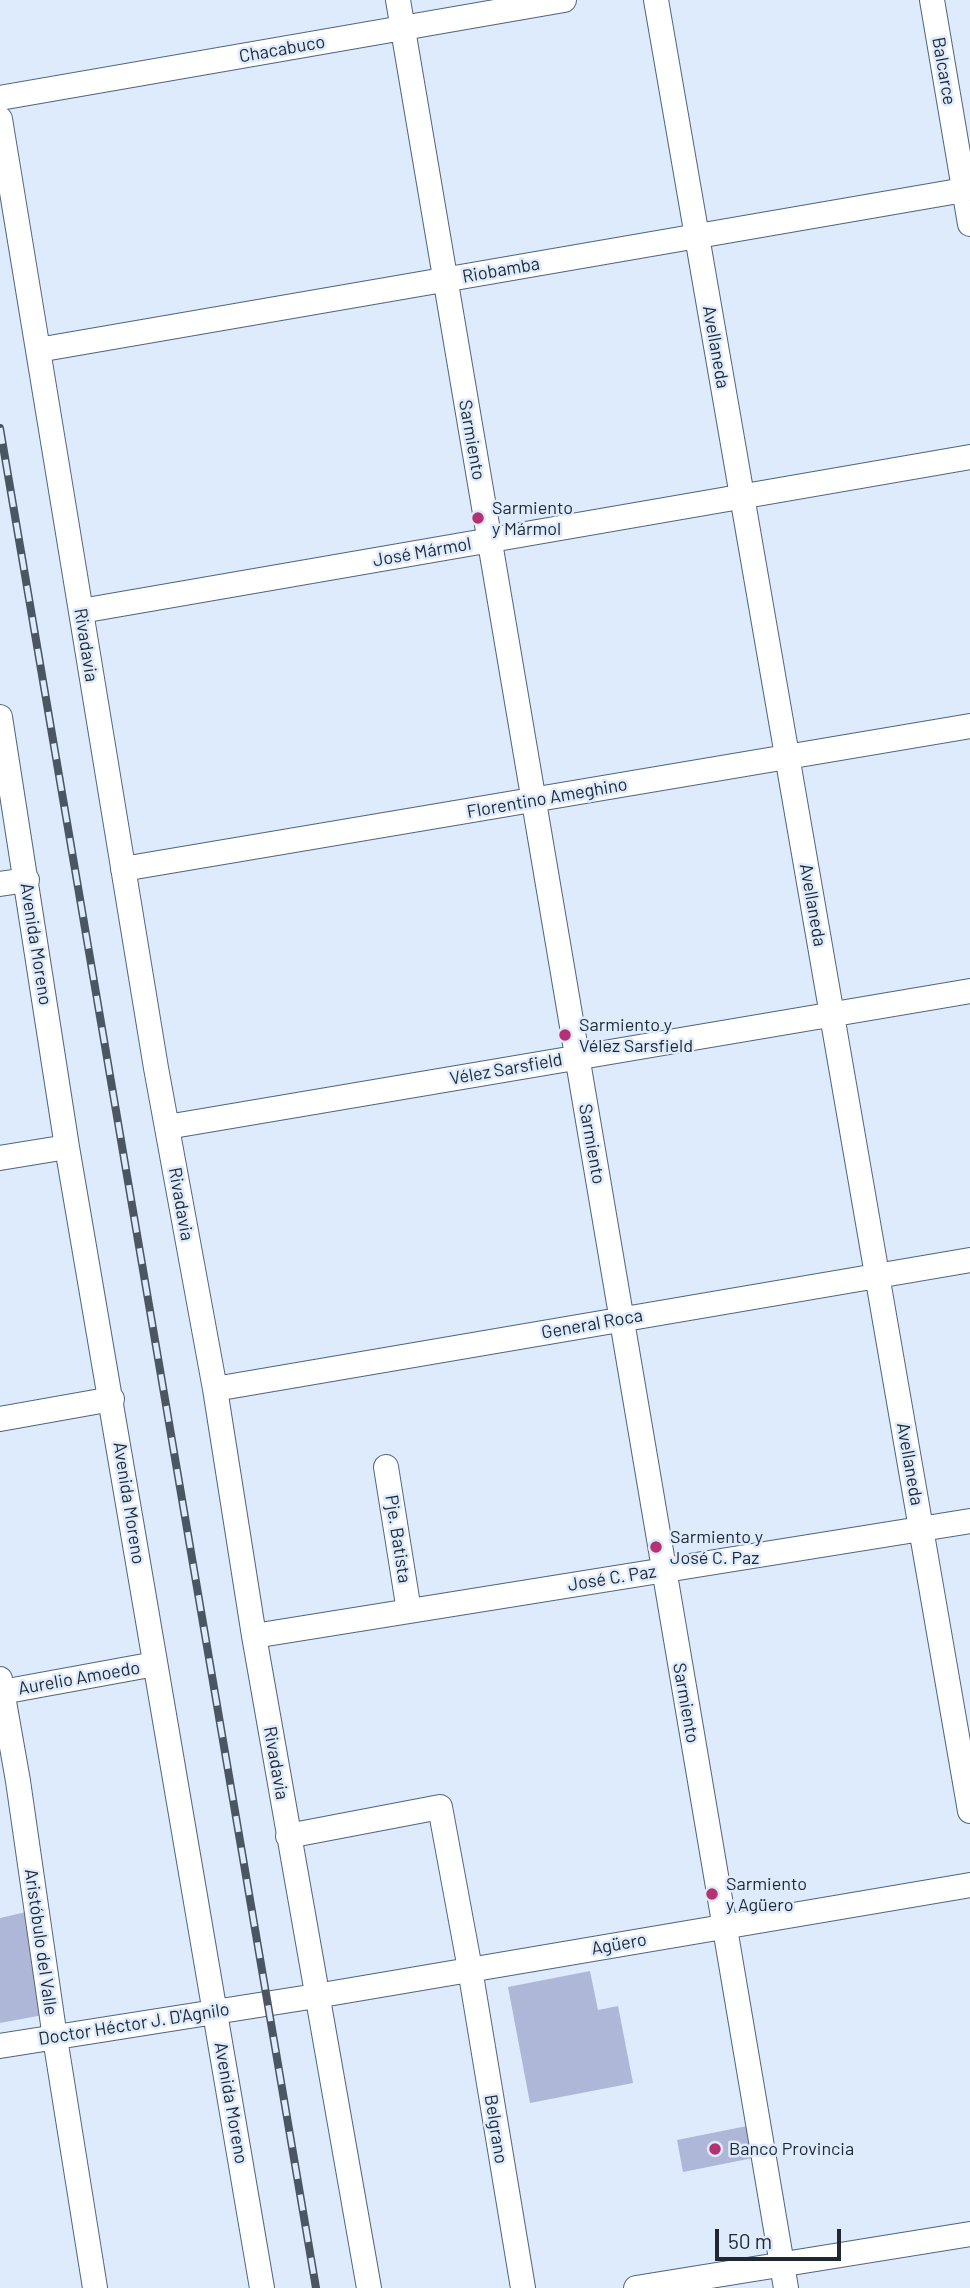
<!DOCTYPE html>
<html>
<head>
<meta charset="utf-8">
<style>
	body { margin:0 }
	#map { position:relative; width:970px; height:2288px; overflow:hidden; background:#ddebfc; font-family:Barlow,sans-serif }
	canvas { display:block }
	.scale { position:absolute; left:715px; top:2229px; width:126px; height:32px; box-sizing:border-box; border:4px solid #1e2732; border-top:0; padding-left:9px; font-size:21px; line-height:24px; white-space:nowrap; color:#1e2732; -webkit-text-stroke:5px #ddebfc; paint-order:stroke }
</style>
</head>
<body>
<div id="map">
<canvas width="970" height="2288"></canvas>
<div class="scale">50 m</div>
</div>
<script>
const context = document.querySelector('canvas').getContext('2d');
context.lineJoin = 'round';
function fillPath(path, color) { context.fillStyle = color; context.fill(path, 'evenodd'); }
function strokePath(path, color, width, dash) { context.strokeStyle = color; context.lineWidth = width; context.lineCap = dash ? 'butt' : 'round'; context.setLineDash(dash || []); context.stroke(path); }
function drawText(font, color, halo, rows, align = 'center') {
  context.font = font + ' Barlow,sans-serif'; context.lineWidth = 5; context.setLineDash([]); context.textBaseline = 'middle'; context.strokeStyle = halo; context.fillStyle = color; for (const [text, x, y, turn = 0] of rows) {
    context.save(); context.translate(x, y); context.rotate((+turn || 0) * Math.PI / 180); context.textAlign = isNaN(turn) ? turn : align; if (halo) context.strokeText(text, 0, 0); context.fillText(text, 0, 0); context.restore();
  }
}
fillPath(new Path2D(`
	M 26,1912 L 43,2015 L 0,2023 L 0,1918 Z
	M 590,1971 L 598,2010 L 618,2006 L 633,2083 L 530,2103 L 508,1987 Z
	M 747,2126 L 753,2158 L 683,2172 L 677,2140 Z`), '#afb7d8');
const minor = new Path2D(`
	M 398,0 L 786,2288
	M 656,0 L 970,1811
	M 932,0 L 970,224
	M 0,98 L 564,0
	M 0,119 L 156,1068 L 215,1389 L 254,1636 L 369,2288
	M 38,350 L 964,190
	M 81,611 L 970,457
	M 0,717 L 67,1147 L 262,2288
	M 123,869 L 970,726
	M 0,884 L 27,880
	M 167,1127 L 970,991
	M 0,1158 L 67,1147
	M 215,1389 L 970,1260
	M 0,1419 L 112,1399
	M 386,1467 L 409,1611
	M 254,1636 L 970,1521
	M 0,1679 L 18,1781 L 55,2038 L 95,2288
	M 2,1692 L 155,1664
	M 288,1836 L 440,1807 L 470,1969 L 523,2288
	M 0,2046 L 316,1996 L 970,1885
	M 636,2288 L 970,2234`);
strokePath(minor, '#50647d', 26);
strokePath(minor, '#fff', 24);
const rail = new Path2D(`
	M 0,428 L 316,2288`);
strokePath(rail, '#4b5662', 8);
strokePath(rail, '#ddebfc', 5, [16]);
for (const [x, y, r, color] of [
	[478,518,7,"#b63074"],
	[565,1035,7,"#b63074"],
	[656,1547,7,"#b63074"],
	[712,1894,7,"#b63074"],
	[715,2149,7,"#b63074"]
]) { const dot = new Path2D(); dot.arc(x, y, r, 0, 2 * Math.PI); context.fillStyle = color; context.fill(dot); strokePath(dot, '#ddebfc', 2.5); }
drawText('18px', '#1e2732', '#ddebfc', [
	["Chacabuco",282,49,-10],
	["Balcarce",944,71,80],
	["Riobamba",501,270,-10],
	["Avellaneda",716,347,80],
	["Sarmiento",472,440,80],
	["José Mármol",422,552,-10],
	["Rivadavia",86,645,81],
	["Florentino Ameghino",547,798,-10],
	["Avellaneda",813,905,80],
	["Avenida Moreno",36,944,81],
	["Vélez Sarsfield",506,1069,-10],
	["Sarmiento",592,1144,80],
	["Rivadavia",181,1204,80],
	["General Roca",592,1324,-10],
	["Avellaneda",910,1464,80],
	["Avenida Moreno",129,1503,81],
	["Pje. Batista",398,1539,81],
	["José C. Paz",612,1578,-9],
	["Aurelio Amoedo",79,1678,-10],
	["Sarmiento",686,1703,80],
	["Rivadavia",276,1763,80],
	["Aristóbulo del Valle",41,1942,82],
	["Agüero",619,1944,-10],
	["Doctor Héctor J. D'Agnilo",134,2024,-9],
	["Avenida Moreno",231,2103,80],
	["Belgrano",496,2129,81]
]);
drawText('18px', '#1e2732', '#ddebfc', [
	["Sarmiento",492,508],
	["y Mármol",492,529],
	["Sarmiento y",579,1025],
	["Vélez Sarsfield",579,1046],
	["Sarmiento y",670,1537],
	["José C. Paz",670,1558],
	["Sarmiento",726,1884],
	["y Agüero",726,1905],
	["Banco Provincia",729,2149]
], 'left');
</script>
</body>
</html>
